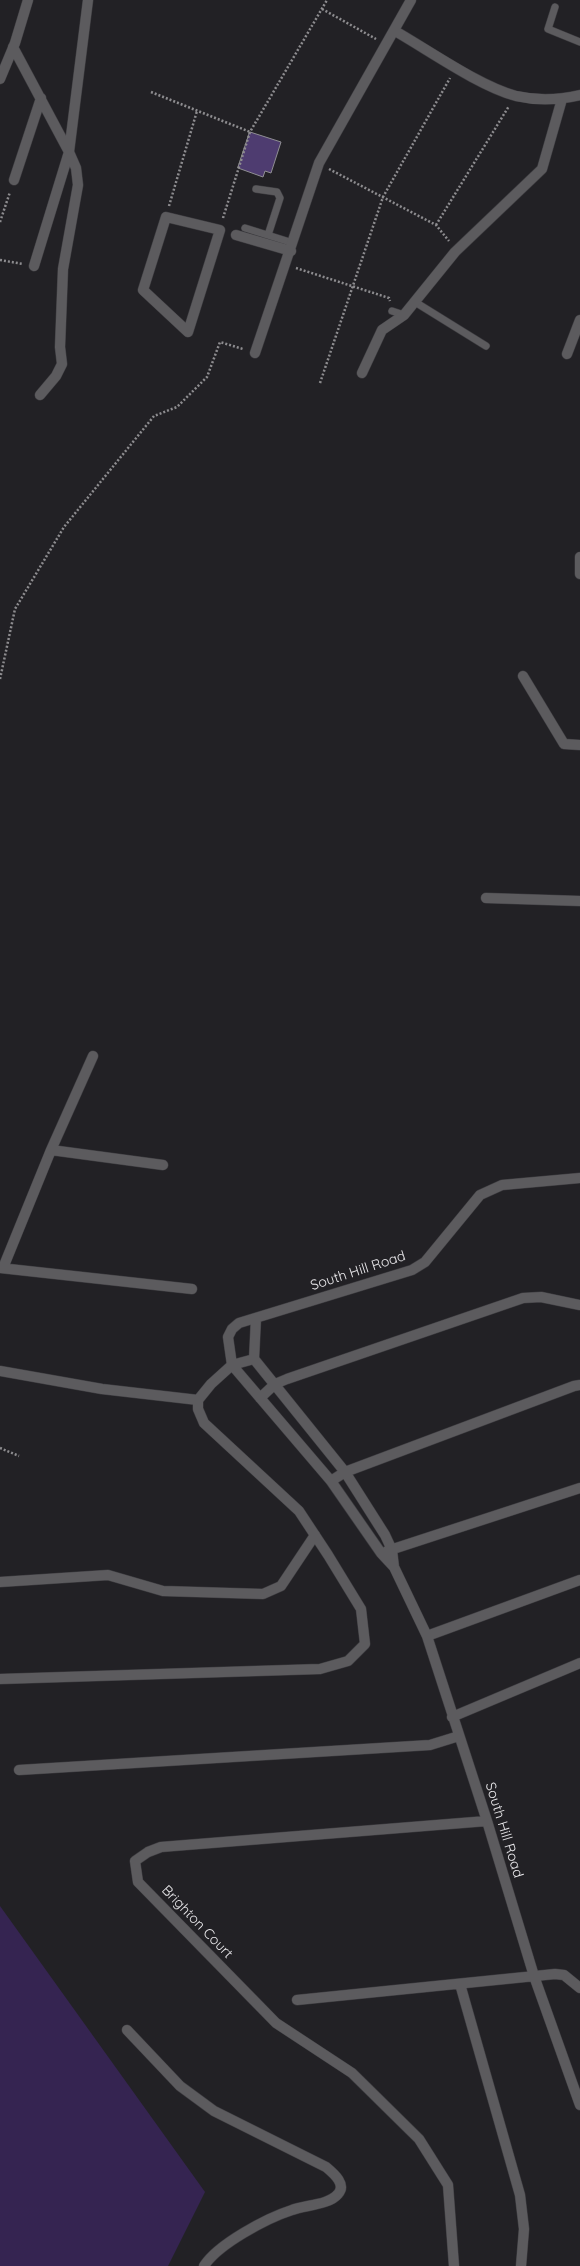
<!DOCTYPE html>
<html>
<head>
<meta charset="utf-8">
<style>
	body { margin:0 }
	canvas { display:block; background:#222125 }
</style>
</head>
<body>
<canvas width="580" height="2266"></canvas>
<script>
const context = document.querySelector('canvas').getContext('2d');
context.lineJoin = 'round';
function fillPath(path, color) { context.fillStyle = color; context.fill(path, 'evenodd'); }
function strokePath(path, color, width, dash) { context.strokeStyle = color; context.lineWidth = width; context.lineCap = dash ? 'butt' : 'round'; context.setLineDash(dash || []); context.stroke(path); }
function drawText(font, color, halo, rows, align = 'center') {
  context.font = font + ' Quicksand,sans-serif'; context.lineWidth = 3; context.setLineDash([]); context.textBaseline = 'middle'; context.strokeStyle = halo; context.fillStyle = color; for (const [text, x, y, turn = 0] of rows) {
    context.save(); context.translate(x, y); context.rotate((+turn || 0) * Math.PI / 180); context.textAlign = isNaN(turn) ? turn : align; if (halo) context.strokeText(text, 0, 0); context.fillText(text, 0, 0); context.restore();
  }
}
fillPath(new Path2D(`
	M 0,1906 L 205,2192 L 168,2266 L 0,2266 Z`), '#352451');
const building = new Path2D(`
	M 250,132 L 281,142 L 271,173 L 265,171 L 263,177 L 238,168 Z`);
fillPath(building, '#4e3c70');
strokePath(building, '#8f8e93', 1);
const lane = new Path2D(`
	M 555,7 L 548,29 L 580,42
	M 256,189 L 277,192 L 280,198 L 268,235
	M 245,228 L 293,243
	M 415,302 L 486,346
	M 392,311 L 404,315`);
const street = new Path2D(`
	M 395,31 C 430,51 479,86 516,96 C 538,101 559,100 580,95
	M 13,47 L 69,152 L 34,266
	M 0,79 L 15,43 L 28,0
	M 14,180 L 41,98
	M 166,217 L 220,230 L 188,332 L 143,290 Z
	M 236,235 L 291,251
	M 255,353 L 319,163 L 411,0
	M 567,354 L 580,320
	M 362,373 L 382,330 L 404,315 L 455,252 L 542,169 L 562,99
	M 40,395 L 56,376 L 62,364 L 60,347 L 63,269 L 78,185 L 76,168 L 69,152 L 88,0
	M 580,557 L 580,574
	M 523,676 L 564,744 L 580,745
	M 486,898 L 580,901
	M 51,1150 L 163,1165
	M 0,1268 L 192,1289
	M 3,1268 L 51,1150 L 93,1056
	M 256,1318 L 254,1359 L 345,1472 L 385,1535 L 392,1550 L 394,1567 L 427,1636 L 487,1821 L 534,1976 L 580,2105
	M 0,1371 L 102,1389 L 198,1400 L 211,1384 L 232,1365 L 254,1359
	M 260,1398 L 275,1384 L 287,1379 L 523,1298 L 541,1297 L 580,1305
	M 331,1481 L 345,1472 L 574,1386 L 580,1385
	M 387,1551 L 580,1488
	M 394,1567 L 381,1553 L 331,1481 L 232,1365 L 228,1337 L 232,1329 L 239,1323 L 412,1270 L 425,1262 L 480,1195 L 502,1185 L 580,1178
	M 0,1582 L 108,1575 L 163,1591 L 263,1594 L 281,1586 L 315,1535
	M 427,1636 L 580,1580
	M 0,1679 L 320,1669 L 348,1661 L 365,1644 L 361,1609 L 328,1555 L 299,1511 L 204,1423 L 198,1409 L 198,1400
	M 452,1717 L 580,1663
	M 19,1770 L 430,1745 L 459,1736
	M 460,1984 L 520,2195 L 524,2229 L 521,2266
	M 297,2000 L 555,1974 L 564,1975 L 580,1988
	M 127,2030 L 180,2086 L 214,2111 L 326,2167 C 333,2173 347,2184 338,2194 C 329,2205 305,2205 292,2210 C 267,2218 218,2244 204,2266
	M 454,2266 L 448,2185 L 419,2139 L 352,2073 L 276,2023 L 138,1882 L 135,1861 L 148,1852 L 161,1847 L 487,1821`);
strokePath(lane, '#3e3d41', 8);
strokePath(street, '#3e3d41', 11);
strokePath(new Path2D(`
	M 322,9 L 376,39
	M 151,92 L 250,132
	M 329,169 L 436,225 L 449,241
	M 169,206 L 197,111
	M 223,218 L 250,132 L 327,0
	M 0,222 L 10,192
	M 436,225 L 509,106
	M 0,260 L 23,264
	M 296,268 L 389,298 L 390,301
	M 320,383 L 383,197 L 450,78
	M 0,679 L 15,609 L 64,527 L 154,416 L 177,407 L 207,377 L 220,342 L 243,349
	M 0,1448 L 19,1456`), '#8d8c8f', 2.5, [2, 2]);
strokePath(lane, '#5c5b5e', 7);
strokePath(street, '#5c5b5e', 10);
drawText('14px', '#eae9ec', '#222125', [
	["South Hill Road",358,1271,-18],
	["South Hill Road",504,1830,73],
	["Brighton Court",197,1922,46]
]);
</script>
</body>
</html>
